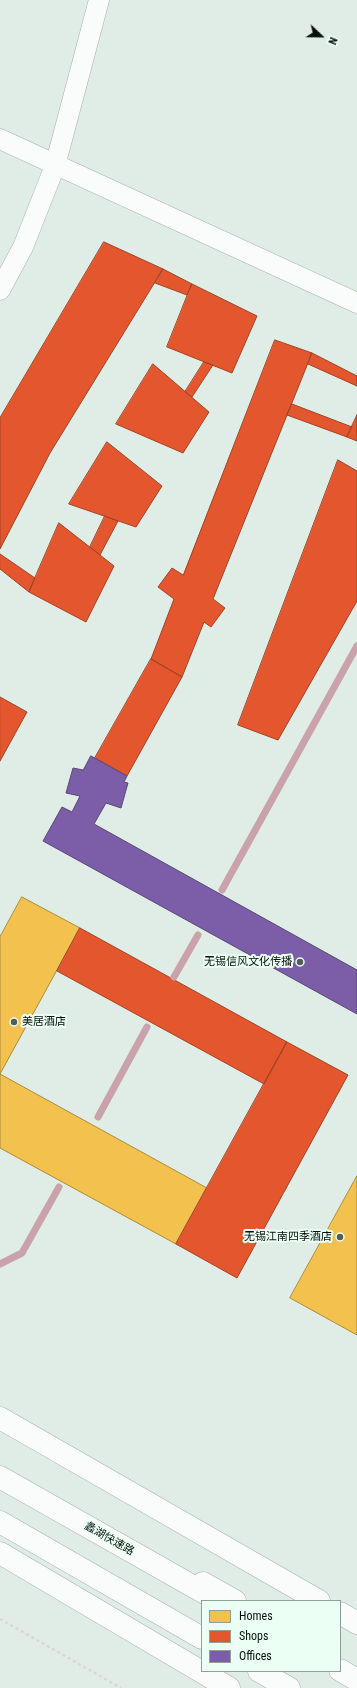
<!DOCTYPE html>
<html>
<head>
<meta charset="utf-8">
<style>
	body { margin:0 }
	#map { position:relative; width:357px; height:1688px; overflow:hidden; background:#e0ede6; font-family:"Roboto Condensed",sans-serif }
	canvas { display:block }
	.legend { position:absolute; left:201px; top:1600px; width:140px; height:72px; box-sizing:border-box; background:#ebfff4; border:1px solid #90a097; margin:0; padding:5px 7px; list-style:none; font-size:12px; color:#08110c }
	.legend li { display:flex; align-items:center; gap:8px; height:20px }
	.legend b { width:20px; border:1px solid #90a097 }
	.north { position:absolute; left:301px; top:16px; width:40px; height:40px; -webkit-text-stroke:3px #ebfff4; paint-order:stroke; rotate:112deg; font-size:11px; font-weight:700; line-height:16px; text-align:center; color:#08110c }
	.north::after { content:''; display:block; margin:auto; width:14px; height:18px; background:#08110c; clip-path:polygon(50% 0,100% 100%,50% 72%,0 100%) }
</style>
</head>
<body>
<div id="map">
<canvas width="357" height="1688"></canvas>
<ul class="legend">
<li><b style="height:11px;background:#f2c14e"></b>Homes</li>
<li><b style="height:11px;background:#e4572e"></b>Shops</li>
<li><b style="height:11px;background:#7b5ea7"></b>Offices</li>
</ul>
<div class="north">N</div>
</div>
<script>
const context = document.querySelector('canvas').getContext('2d');
context.lineJoin = 'round';
function fillPath(path, color) { context.fillStyle = color; context.fill(path, 'evenodd'); }
function strokePath(path, color, width, dash) { context.strokeStyle = color; context.lineWidth = width; context.lineCap = dash ? 'butt' : 'round'; context.setLineDash(dash || []); context.stroke(path); }
function drawText(font, color, halo, rows, align = 'center') {
  context.font = font + ' "Roboto Condensed","Noto Sans SC",sans-serif'; context.lineWidth = 4; context.setLineDash([]); context.textBaseline = 'middle'; context.strokeStyle = halo; context.fillStyle = color; for (const [text, x, y, turn = 0] of rows) {
    context.save(); context.translate(x, y); context.rotate((+turn || 0) * Math.PI / 180); context.textAlign = isNaN(turn) ? turn : align; if (halo) context.strokeText(text, 0, 0); context.fillText(text, 0, 0); context.restore();
  }
}
const homes = new Path2D(`
	M 22,897 L 80,928 L 0,1074 L 207,1188 L 176,1244 L 0,1148 L 0,937 Z
	M 357,1176 L 357,1335 L 290,1298 Z`);
fillPath(homes, '#f2c14e');
strokePath(homes, '#ac8c3a', 1);
const shops = new Path2D(`
	M 104,242 L 163,269 L 50,453 L 0,549 L 0,418 Z
	M 163,269 L 192,284 L 187,295 L 155,283 Z
	M 192,284 L 257,316 L 232,373 L 167,347 Z
	M 275,340 L 312,353 L 213,599 L 225,608 L 211,627 L 204,622 L 182,677 L 151,659 L 174,599 L 158,587 L 172,568 L 183,575 Z
	M 312,353 L 357,376 L 357,386 L 308,364 Z
	M 204,362 L 213,365 L 192,397 L 185,392 Z
	M 153,364 L 209,412 L 183,453 L 116,424 Z
	M 292,404 L 352,427 L 347,437 L 287,415 Z
	M 357,415 L 357,441 L 347,437 Z
	M 107,442 L 162,486 L 136,527 L 69,504 Z
	M 338,460 L 357,471 L 357,601 L 278,740 L 238,725 Z
	M 105,516 L 118,521 L 100,555 L 90,547 Z
	M 59,523 L 114,566 L 86,622 L 29,592 Z
	M 0,554 L 35,578 L 29,592 L 0,569 Z
	M 151,659 L 182,677 L 127,776 L 95,758 Z
	M 0,697 L 27,712 L 0,761 Z
	M 80,928 L 287,1042 L 264,1084 L 57,971 Z
	M 287,1042 L 348,1075 L 237,1278 L 176,1244 Z`);
fillPath(shops, '#e4572e');
strokePath(shops, '#a24224', 1);
const offices = new Path2D(`
	M 91,756 L 127,776 L 124,782 L 128,783 L 121,808 L 106,803 L 94,824 L 357,970 L 357,1014 L 43,841 L 62,807 L 72,812 L 80,796 L 66,793 L 73,768 L 83,770 Z`);
fillPath(offices, '#7b5ea7');
strokePath(offices, '#584778', 1);
strokePath(new Path2D(`
	M 222,890 L 357,646
	M 174,977 L 198,935
	M 98,1117 L 147,1027
	M 0,1264 L 22,1253 L 59,1187`), '#caa2ac', 7);
const street = new Path2D(`
	M 0,139 L 357,303
	M 0,290 L 23,247 L 55,166 L 99,0`);
const secondary = new Path2D(`
	M 0,1418 L 319,1601
	M 340,1613 L 357,1623`);
const primary = new Path2D(`
	M 0,1553 L 229,1688
	M 203,1583 L 235,1601`);
const highway = new Path2D(`
	M 0,1477 L 219,1601
	M 0,1522 L 202,1638
	M 340,1670 L 357,1680
	M 259,1671 L 289,1688`);
strokePath(street, '#a5afaa', 21);
strokePath(secondary, '#a5afaa', 23);
strokePath(primary, '#a5afaa', 23);
strokePath(highway, '#a5afaa', 23);
strokePath(new Path2D(`
	M 0,1619 L 121,1688`), '#d5d9d7', 2.5, [3, 3]);
strokePath(street, '#fafcfb', 20);
strokePath(secondary, '#fafcfb', 22);
strokePath(primary, '#fafcfb', 22);
strokePath(highway, '#fafcfb', 22);
for (const [x, y, r, color] of [
	[300,962,4,"#545e58"],
	[14,1022,4,"#545e58"],
	[340,1237,4,"#545e58"]
]) { const dot = new Path2D(); dot.arc(x, y, r, 0, 2 * Math.PI); context.fillStyle = color; context.fill(dot); strokePath(dot, '#ebfff4', 1.5); }
drawText('11px', '#08110c', '#ebfff4', [
	["无锡信风文化传播",292,962],
	["美居酒店",22,1022,"left"],
	["无锡江南四季酒店",332,1237]
], 'right');
drawText('11px', '#08110c', '#ebfff4', [
	["蠡湖快速路",109,1539,30]
]);
</script>
</body>
</html>
